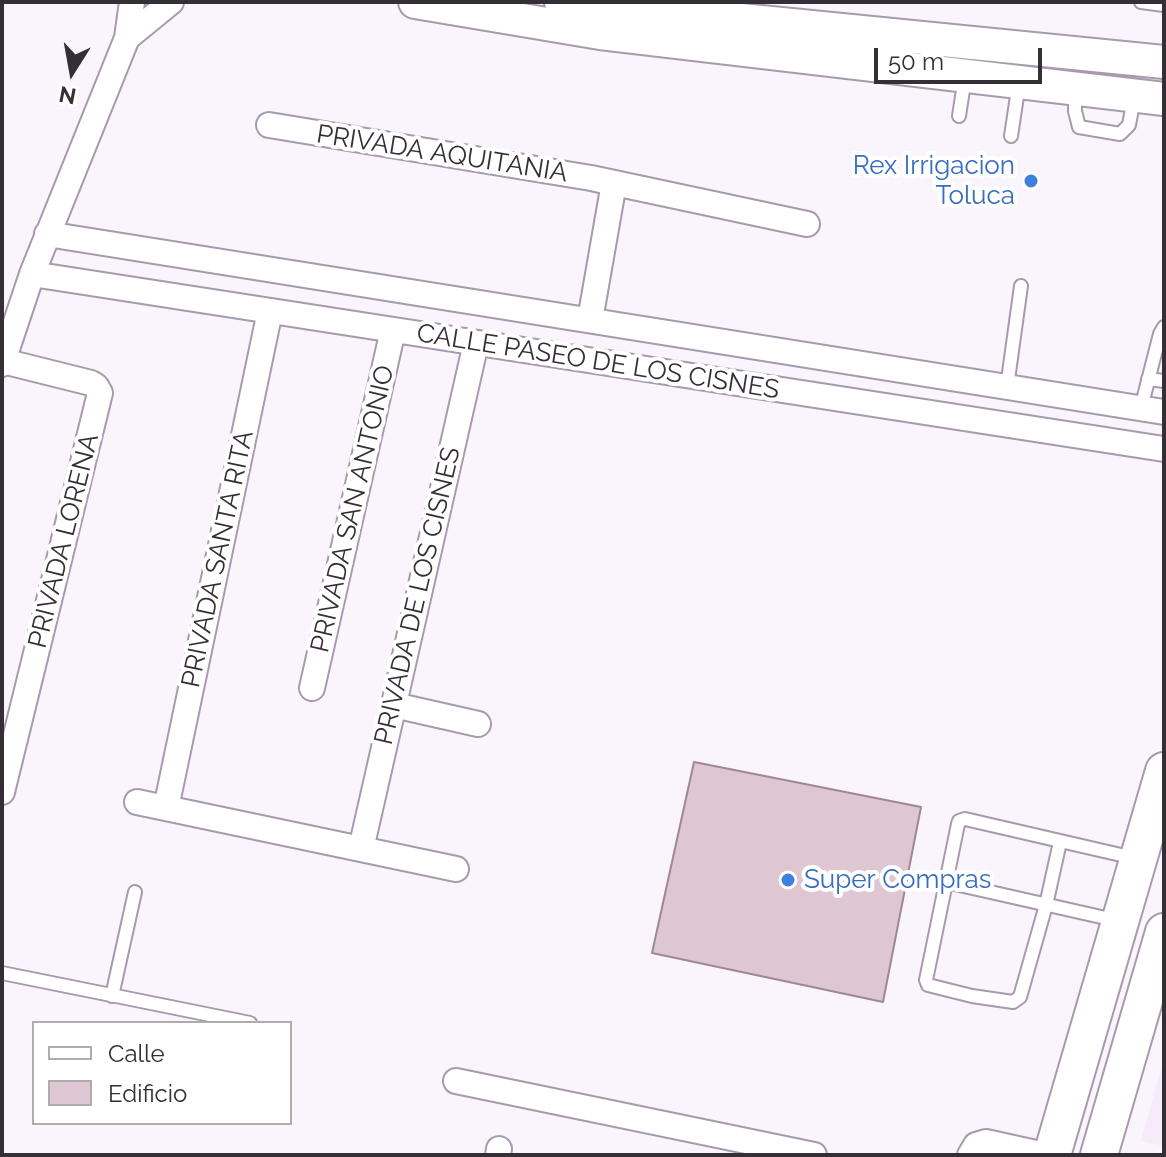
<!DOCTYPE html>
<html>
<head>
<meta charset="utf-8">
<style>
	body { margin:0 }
	#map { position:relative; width:1166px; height:1157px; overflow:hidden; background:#faf4fc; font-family:Raleway,sans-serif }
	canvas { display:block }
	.frame { position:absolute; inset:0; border:4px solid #342f36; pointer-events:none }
	.legend { position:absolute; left:32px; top:1021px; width:260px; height:104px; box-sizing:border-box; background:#fff; border:2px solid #aeacaf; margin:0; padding:10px 14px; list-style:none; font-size:24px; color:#342f36 }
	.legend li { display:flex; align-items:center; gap:16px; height:40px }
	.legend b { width:40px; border:2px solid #aeacaf }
	.north { position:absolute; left:32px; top:32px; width:80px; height:80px; -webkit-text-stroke:6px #fff; paint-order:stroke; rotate:191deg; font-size:22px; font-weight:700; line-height:32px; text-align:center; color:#342f36 }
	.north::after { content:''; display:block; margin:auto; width:28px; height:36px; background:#342f36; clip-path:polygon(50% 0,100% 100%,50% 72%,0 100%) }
	.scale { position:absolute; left:874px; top:48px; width:168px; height:36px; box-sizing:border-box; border:4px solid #342f36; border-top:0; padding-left:10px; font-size:24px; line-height:28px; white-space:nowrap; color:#342f36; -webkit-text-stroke:6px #fff; paint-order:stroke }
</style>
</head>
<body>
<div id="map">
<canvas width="1166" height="1157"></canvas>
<div class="frame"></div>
<ul class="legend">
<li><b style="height:10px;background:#fff"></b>Calle</li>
<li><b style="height:22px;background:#dec6d2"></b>Edificio</li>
</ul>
<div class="north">N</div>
<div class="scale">50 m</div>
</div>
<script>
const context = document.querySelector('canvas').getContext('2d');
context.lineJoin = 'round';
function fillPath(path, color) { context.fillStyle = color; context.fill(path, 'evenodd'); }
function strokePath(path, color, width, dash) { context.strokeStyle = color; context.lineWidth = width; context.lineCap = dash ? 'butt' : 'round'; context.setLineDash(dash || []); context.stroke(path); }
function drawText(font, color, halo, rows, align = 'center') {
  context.font = font + ' Raleway,sans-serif'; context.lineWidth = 8; context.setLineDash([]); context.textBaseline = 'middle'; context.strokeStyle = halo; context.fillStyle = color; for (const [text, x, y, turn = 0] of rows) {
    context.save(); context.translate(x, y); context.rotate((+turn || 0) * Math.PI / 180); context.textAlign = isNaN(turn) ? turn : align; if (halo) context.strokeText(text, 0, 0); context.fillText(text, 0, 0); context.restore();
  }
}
fillPath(new Path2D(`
	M 1164,1058 L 1164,1146 L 1141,1141 Z`), '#f6ebfb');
const building = new Path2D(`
	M 694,762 L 921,807 L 883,1002 L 652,953 Z`);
fillPath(building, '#dec6d2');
strokePath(building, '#9f8894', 2);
const lane = new Path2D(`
	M 1141,2 L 1164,5
	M 1075,90 L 1075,111 L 1079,127 L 1120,134 L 1129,125 L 1134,98
	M 959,116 L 965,77
	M 1011,136 L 1019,83
	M 1148,379 L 1164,381
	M 1007,387 L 1021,286
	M 1141,408 L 1160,334 L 1164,327
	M 1060,842 L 1046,905 L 1020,997 L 1013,1002 L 972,996 L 928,985 L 926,980 L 958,824 L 959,821 L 965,819 L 1134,858
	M 946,882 L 1119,921
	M 2,973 L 250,1023
	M 112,996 L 135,892`);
const street = new Path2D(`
	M 127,38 L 171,2
	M 269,125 L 591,178 L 807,224
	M 47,234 L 1164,412
	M 32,274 L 1164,449
	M 590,320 L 614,183
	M 2,364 L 32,274 L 127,38 L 132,2
	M 312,688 L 393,330
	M 394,705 L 478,724
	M 2,792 L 100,393 L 96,386 L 91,383 L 3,361
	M 137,802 L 456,869
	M 166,808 L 270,311
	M 361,849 L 476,343
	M 456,1081 L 814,1155
	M 498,1155 L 499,1149
	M 970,1155 L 976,1145 L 986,1142 L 1045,1155`);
const secondary = new Path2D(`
	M 415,2 L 600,33 L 1164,99
	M 561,2 L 1164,62`);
const primary = new Path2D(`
	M 1052,1155 L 1164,771
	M 1099,1155 L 1164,932`);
strokePath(lane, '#a89aad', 16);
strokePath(street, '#a89aad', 28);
strokePath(secondary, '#a89aad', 36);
strokePath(primary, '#a89aad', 40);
strokePath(lane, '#fff', 12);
strokePath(street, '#fff', 24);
strokePath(secondary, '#fff', 32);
strokePath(primary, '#fff', 36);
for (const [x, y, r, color] of [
	[1031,181,8,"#3f7fe0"],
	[788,880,8,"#3f7fe0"]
]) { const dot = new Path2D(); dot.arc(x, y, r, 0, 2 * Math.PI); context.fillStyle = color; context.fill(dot); strokePath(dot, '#fff', 3); }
drawText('26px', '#342f36', '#fff', [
	["PRIVADA AQUITANIA",442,154,9],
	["CALLE PASEO DE LOS CISNES",598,362,9],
	["PRIVADA SAN ANTONIO",353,509,-77],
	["PRIVADA LORENA",64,541,-76],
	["PRIVADA SANTA RITA",218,559,-78],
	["PRIVADA DE LOS CISNES",418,596,-77]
]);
drawText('26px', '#366cbe', '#fff', [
	["Rex Irrigacion",1015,166],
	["Toluca",1015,196],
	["Super Compras",804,880,"left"]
], 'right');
</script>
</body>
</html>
